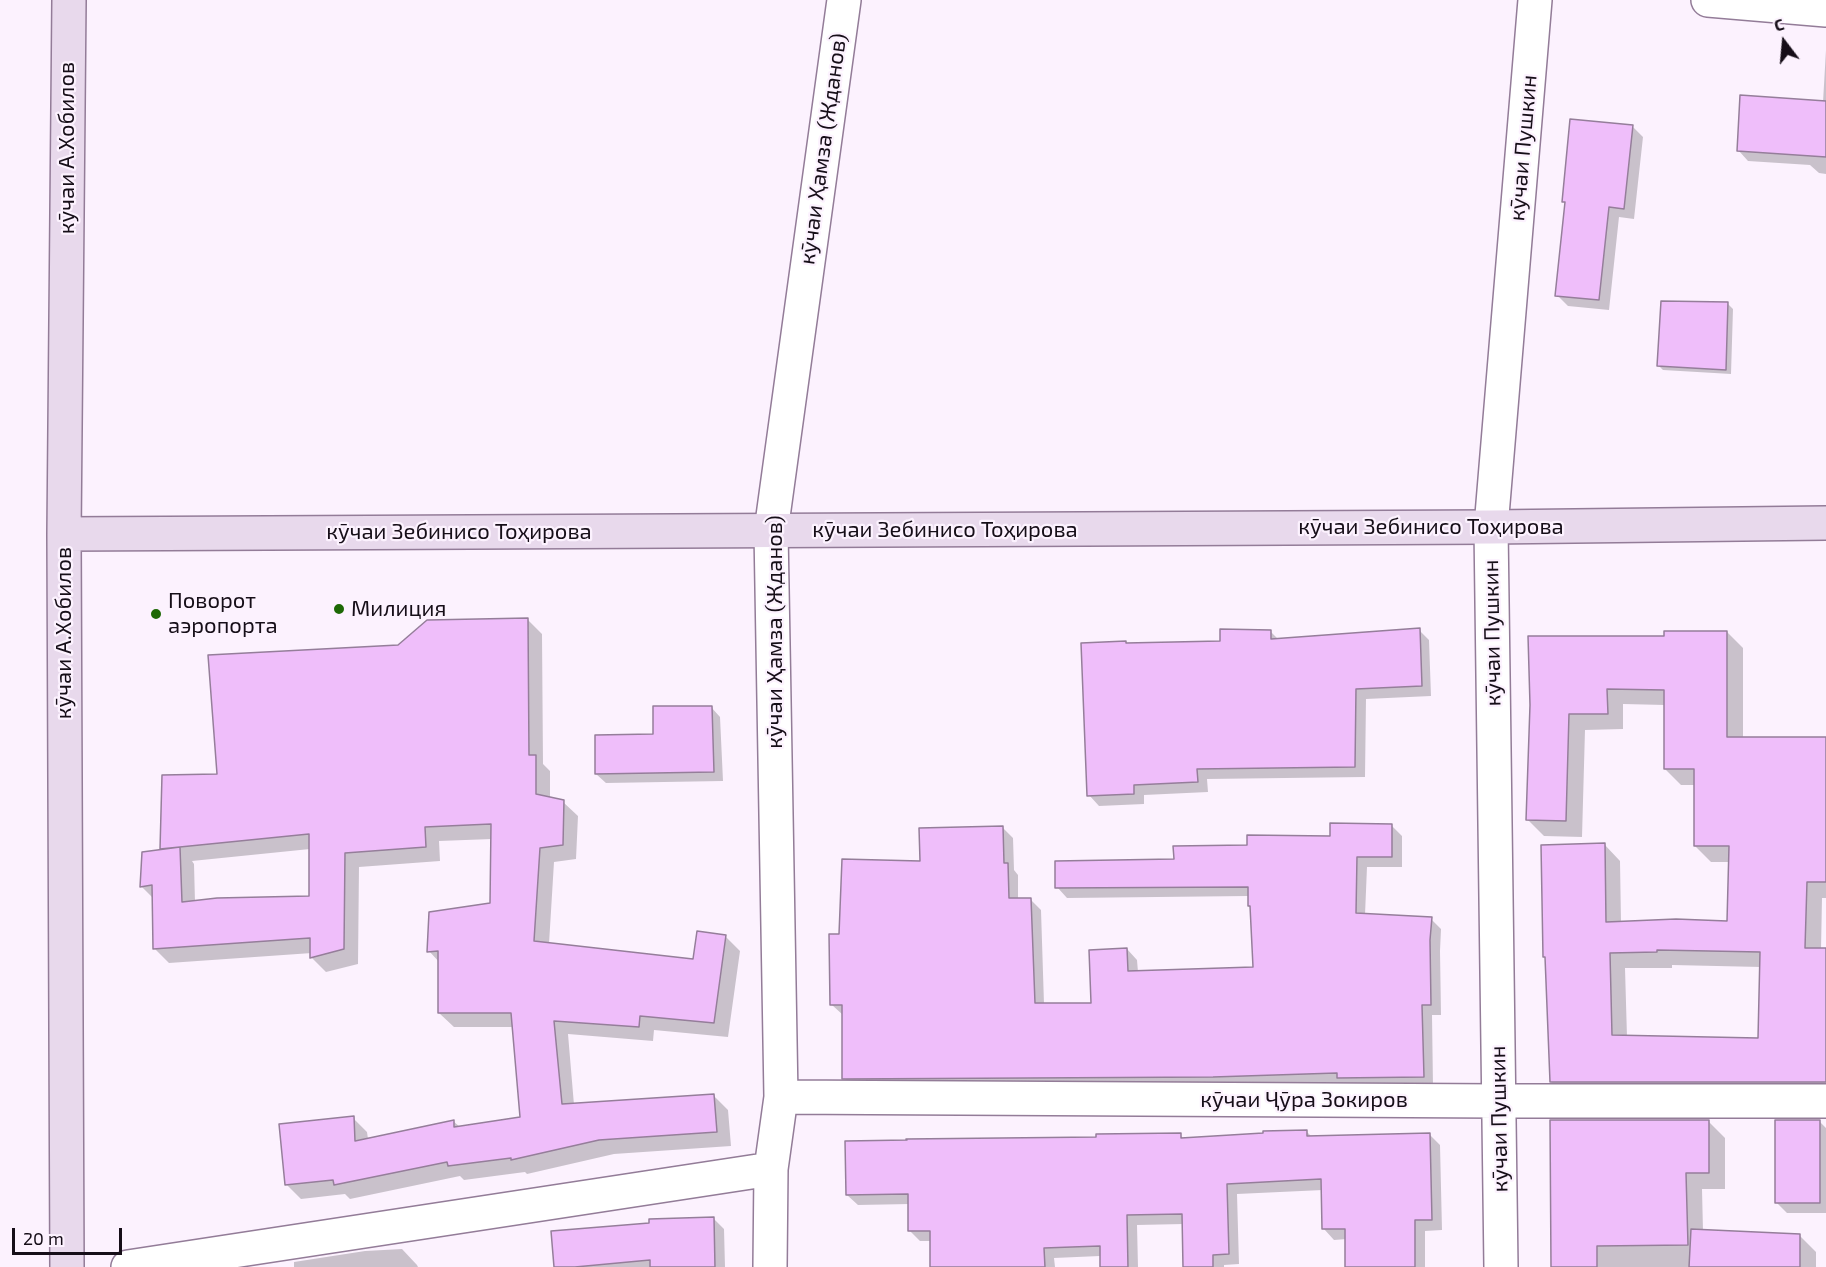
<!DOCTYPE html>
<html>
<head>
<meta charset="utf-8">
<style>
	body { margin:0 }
	#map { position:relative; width:1826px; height:1267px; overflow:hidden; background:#fcf2fe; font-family:"Exo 2",sans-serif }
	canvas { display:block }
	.north { position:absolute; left:1754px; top:12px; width:60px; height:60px; -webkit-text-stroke:4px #fcf2fe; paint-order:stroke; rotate:344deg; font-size:16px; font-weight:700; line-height:24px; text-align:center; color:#160e18 }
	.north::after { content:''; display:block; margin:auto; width:21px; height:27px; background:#160e18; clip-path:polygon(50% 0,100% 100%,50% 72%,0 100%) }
	.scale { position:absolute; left:12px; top:1228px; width:110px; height:27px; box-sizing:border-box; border:3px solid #160e18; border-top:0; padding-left:8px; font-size:18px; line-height:21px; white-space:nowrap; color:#160e18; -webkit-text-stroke:4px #fcf2fe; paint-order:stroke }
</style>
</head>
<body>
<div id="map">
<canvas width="1826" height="1267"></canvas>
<div class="north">С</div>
<div class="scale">20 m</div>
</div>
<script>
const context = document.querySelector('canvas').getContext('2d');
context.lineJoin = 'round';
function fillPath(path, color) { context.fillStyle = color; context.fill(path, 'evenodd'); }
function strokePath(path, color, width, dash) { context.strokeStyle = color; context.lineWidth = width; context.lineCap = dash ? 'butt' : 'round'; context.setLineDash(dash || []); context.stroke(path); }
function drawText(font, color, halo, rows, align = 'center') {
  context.font = font + ' "Exo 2",sans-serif'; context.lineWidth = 4.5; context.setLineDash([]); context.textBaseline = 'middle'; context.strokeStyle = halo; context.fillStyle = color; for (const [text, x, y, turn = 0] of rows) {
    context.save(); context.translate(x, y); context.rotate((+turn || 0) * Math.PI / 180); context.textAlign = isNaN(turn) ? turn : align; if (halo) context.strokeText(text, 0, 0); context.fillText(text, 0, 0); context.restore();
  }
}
fillPath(new Path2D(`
	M 1826,50 L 1826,174 L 1819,173 L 1810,165 L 1748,161 L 1739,151 L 1823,102 Z
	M 1632,126 L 1643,137 L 1634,219 L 1619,217 L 1609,310 L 1568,306 L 1557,295 L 1566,204 L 1563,201 Z
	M 1728,304 L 1733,309 L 1731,374 L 1663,370 L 1658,365 Z
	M 527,619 L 542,634 L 543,764 L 550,771 L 550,799 L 563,802 L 578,816 L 576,859 L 554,862 L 549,944 L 694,961 L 725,936 L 740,951 L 728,1037 L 654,1030 L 653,1041 L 568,1034 L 574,1105 L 713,1095 L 728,1110 L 731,1146 L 614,1154 L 527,1174 L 525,1172 L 464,1180 L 460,1176 L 350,1199 L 345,1194 L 301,1199 L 286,1184 L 353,1118 L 367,1132 L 368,1139 L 453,1121 L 460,1127 L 522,1118 L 513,1027 L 454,1027 L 439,1013 L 440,963 L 429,951 L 491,904 L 492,839 L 439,841 L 440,861 L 359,867 L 358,964 L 326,972 L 312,958 L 312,953 L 169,963 L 155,949 L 154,899 L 141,886 L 164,851 L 162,849 L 219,776 L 398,647 ZM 310,849 L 311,897 L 195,902 L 194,864 L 192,861 Z
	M 1419,630 L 1429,640 L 1431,696 L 1366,699 L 1365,777 L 1207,779 L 1208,792 L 1144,795 L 1144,804 L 1099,806 L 1089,795 L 1126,642 L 1128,644 L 1222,642 L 1270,631 L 1279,640 Z
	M 1727,632 L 1743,648 L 1743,739 L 1826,738 L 1826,898 L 1822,898 L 1821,950 L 1826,950 L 1826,1098 L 1567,1098 L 1551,1082 L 1604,844 L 1620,861 L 1621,923 L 1728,922 L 1730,862 L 1711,862 L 1695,846 L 1696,785 L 1681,785 L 1665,769 L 1665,705 L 1623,704 L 1623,729 L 1585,730 L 1582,837 L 1544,836 L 1528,820 L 1531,705 L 1665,638 ZM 1672,965 L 1761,967 L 1759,1040 L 1627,1037 L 1625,968 L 1672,968 Z
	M 711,707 L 720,717 L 723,781 L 606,783 L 596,774 L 655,735 Z
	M 1391,825 L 1402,836 L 1402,867 L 1367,867 L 1365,915 L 1431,919 L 1441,929 L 1440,951 L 1441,1015 L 1432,1015 L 1433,1087 L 1348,1088 L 1343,1083 L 1224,1087 L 854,1088 L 844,1078 L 843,1015 L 832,1005 L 840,936 L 921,863 L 1003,828 L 1013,838 L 1014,870 L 1018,875 L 1018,900 L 1030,899 L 1041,910 L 1044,1004 L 1092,1004 L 1127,949 L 1137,960 L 1138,972 L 1254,968 L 1252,908 L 1249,906 L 1249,896 L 1067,898 L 1057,887 L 1175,860 L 1249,847 L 1331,838 Z
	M 1708,1121 L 1725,1138 L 1725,1189 L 1702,1189 L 1703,1231 L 1800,1236 L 1816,1252 L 1816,1267 L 1553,1267 Z
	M 1819,1121 L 1826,1128 L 1826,1213 L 1787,1213 L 1777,1203 Z
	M 1306,1131 L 1312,1137 L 1429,1134 L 1440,1145 L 1442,1230 L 1425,1231 L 1425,1267 L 1347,1267 L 1347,1239 L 1334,1240 L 1324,1229 L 1323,1190 L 1237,1194 L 1239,1264 L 1224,1265 L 1224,1267 L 1185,1267 L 1184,1224 L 1137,1225 L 1138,1267 L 1101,1267 L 1100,1256 L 1054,1258 L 1055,1267 L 931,1267 L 931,1241 L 920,1241 L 909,1230 L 910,1204 L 858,1205 L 847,1195 L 1097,1138 L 1180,1135 L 1184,1139 Z
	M 713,1218 L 724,1229 L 725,1267 L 556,1267 Z
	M 402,1249 L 417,1265 L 418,1267 L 294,1267 L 294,1262 L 365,1251 Z`), '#0003');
const building = new Path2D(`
	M 1740,95 L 1826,101 L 1826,157 L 1737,151 Z
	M 1570,119 L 1633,125 L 1624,209 L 1609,207 L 1599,300 L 1555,296 L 1565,202 L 1562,202 Z
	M 1661,301 L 1728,302 L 1726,370 L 1657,366 Z
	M 528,618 L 529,755 L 536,755 L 536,794 L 564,800 L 563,845 L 540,848 L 534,941 L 693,959 L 697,931 L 726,935 L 714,1023 L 640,1016 L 639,1027 L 554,1021 L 562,1104 L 714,1094 L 717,1132 L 599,1140 L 511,1160 L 511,1158 L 448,1166 L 447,1162 L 334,1185 L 333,1180 L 285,1185 L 279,1124 L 354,1116 L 355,1141 L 454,1120 L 454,1127 L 520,1117 L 511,1013 L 438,1013 L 438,951 L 427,952 L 429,912 L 490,903 L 491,824 L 425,827 L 426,847 L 345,853 L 344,949 L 310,958 L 310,938 L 153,949 L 152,885 L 140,887 L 142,852 L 180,847 L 182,902 L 217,898 L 309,896 L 309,834 L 160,849 L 162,775 L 217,774 L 208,655 L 398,645 L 427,620 Z
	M 1420,628 L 1422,686 L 1356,689 L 1355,767 L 1197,769 L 1198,782 L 1134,785 L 1134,794 L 1087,796 L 1081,643 L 1126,641 L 1126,643 L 1220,641 L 1220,629 L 1271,630 L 1271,639 Z
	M 1664,631 L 1727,631 L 1727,737 L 1826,737 L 1826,882 L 1807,882 L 1805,948 L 1826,948 L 1826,1082 L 1550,1082 L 1545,957 L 1543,957 L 1541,845 L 1605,843 L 1606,922 L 1676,919 L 1727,921 L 1729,846 L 1694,846 L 1694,769 L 1664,769 L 1664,690 L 1607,689 L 1608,714 L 1569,714 L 1566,821 L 1526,820 L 1530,705 L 1528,636 L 1664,636 ZM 1657,950 L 1760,952 L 1758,1038 L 1612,1035 L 1610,953 L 1657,952 Z
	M 653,706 L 712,706 L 714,772 L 595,774 L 595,735 L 653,734 Z
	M 1330,823 L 1392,824 L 1392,857 L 1357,857 L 1356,913 L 1432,917 L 1430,940 L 1431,1005 L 1422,1005 L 1424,1077 L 1337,1078 L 1337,1073 L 1213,1077 L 842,1079 L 842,1005 L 830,1005 L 829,934 L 839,934 L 842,859 L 920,861 L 919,828 L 1003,826 L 1004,863 L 1008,863 L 1009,898 L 1031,898 L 1035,1003 L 1091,1003 L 1089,950 L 1127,948 L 1128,971 L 1253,967 L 1250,906 L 1248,906 L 1248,887 L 1055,888 L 1055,861 L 1174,859 L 1173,846 L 1247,845 L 1247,835 L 1330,836 Z
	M 1550,1120 L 1709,1120 L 1709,1173 L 1686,1173 L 1688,1245 L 1597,1246 L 1597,1267 L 1551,1267 Z
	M 1775,1120 L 1820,1120 L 1820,1203 L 1775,1203 Z
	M 1307,1130 L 1307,1136 L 1430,1133 L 1432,1220 L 1415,1220 L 1415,1267 L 1345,1267 L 1345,1229 L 1322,1229 L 1321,1179 L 1227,1184 L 1229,1254 L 1213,1255 L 1213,1267 L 1183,1267 L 1182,1214 L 1127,1215 L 1128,1267 L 1100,1267 L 1100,1246 L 1044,1248 L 1045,1267 L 930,1267 L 930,1231 L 908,1231 L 908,1194 L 846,1195 L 845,1141 L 907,1140 L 906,1139 L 1096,1137 L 1096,1134 L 1181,1133 L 1181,1138 L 1263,1133 L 1263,1131 Z
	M 714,1217 L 715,1267 L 650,1267 L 650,1260 L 575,1267 L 554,1267 L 551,1231 L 649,1223 L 649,1219 Z
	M 1691,1229 L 1800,1234 L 1800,1267 L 1689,1267 Z`);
fillPath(building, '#efbefa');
strokePath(building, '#957e9a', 1.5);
const minor = new Path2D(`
	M 1708,0 L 1826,10
	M 781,1097 L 1499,1101 L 1826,1101
	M 128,1267 L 771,1169
	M 770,1267 L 771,1169 L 781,1097 L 771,531 L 844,0
	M 1501,1267 L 1491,527 L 1535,0`);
const secondary = new Path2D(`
	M 64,534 L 1491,527 L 1826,523
	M 67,1267 L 64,534 L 69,0`);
strokePath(minor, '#937c98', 36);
strokePath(secondary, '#937c98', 36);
strokePath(minor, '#fff', 33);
strokePath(secondary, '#e8d9ec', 33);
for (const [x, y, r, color] of [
	[339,609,6,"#1d6805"],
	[156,614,6,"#1d6805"]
]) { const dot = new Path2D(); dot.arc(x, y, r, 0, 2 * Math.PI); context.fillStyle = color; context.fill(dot); strokePath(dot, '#fcf2fe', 2); }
drawText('22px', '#160e18', '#fcf2fe', [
	["кӯчаи А.Хобилов",67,148,-90],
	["кӯчаи Пушкин",1523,148,-85],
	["кӯчаи Ҳамза (Жданов)",823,149,-82],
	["кӯчаи Зебинисо Тоҳирова",1431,527],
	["кӯчаи Зебинисо Тоҳирова",945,530],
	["кӯчаи Зебинисо Тоҳирова",459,532],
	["кӯчаи Ҳамза (Жданов)",775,632,-90],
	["кӯчаи А.Хобилов",64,633,-90],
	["кӯчаи Пушкин",1492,633,-91],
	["кӯчаи Ҷӯра Зокиров",1304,1100],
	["кӯчаи Пушкин",1499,1119,-91]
]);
drawText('22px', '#160e18', '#fcf2fe', [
	["Поворот",168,601],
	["аэропорта",168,626],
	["Милиция",351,609]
], 'left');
</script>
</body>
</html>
